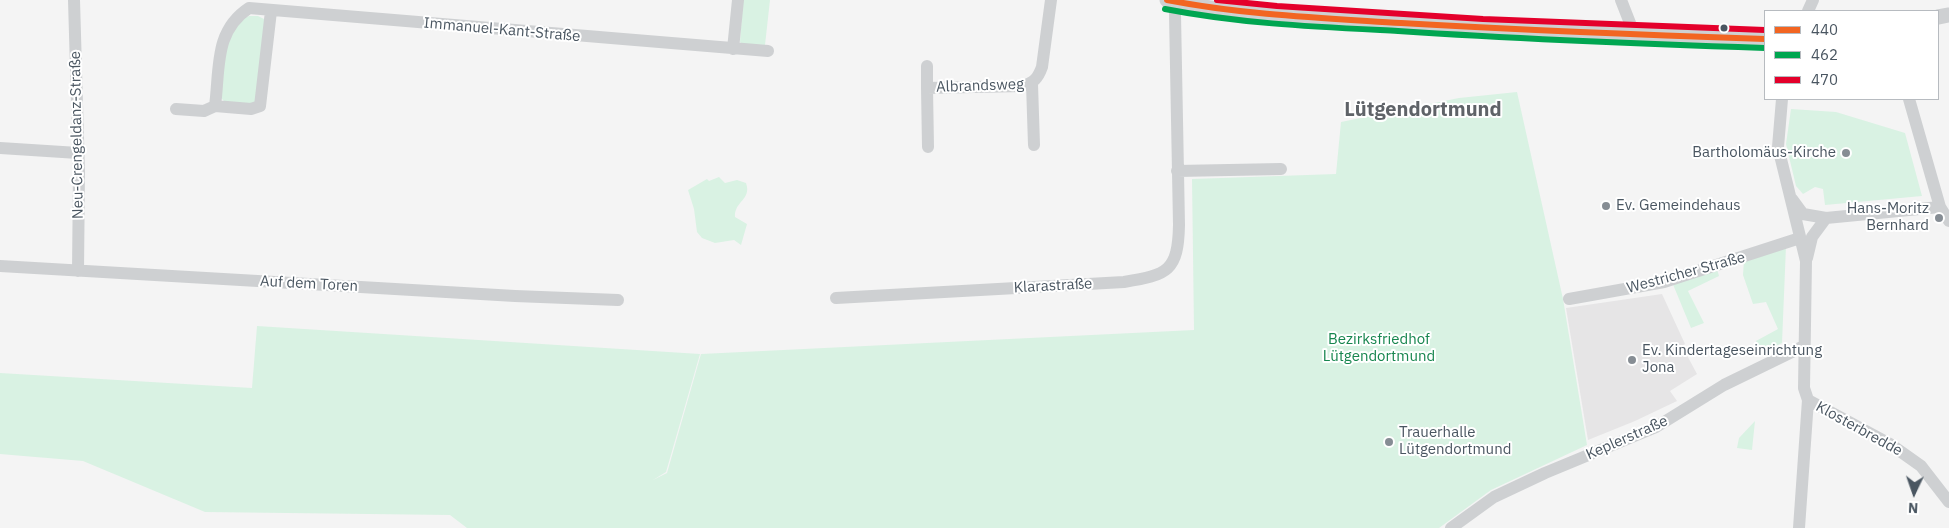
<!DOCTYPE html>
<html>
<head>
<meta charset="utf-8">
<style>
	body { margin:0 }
	#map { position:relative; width:1949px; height:528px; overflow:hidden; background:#f4f4f4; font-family:"IBM Plex Sans",sans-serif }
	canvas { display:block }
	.legend { position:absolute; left:1764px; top:10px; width:175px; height:90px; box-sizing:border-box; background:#fff; border:1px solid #b7bbc0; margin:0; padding:6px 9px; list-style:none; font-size:15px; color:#4a5661 }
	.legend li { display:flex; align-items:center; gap:10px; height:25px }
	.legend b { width:25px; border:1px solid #b7bbc0 }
	.north { position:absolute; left:1889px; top:468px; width:50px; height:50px; -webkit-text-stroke:4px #fff; paint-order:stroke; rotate:183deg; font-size:14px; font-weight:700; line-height:20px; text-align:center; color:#4a5661 }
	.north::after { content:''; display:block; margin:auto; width:18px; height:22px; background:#4a5661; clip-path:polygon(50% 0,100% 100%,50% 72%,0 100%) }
</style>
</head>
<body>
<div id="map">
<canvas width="1949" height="528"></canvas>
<ul class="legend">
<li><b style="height:6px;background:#f26522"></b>440</li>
<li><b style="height:6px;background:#00a651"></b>462</li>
<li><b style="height:6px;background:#e4002b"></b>470</li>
</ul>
<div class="north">N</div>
</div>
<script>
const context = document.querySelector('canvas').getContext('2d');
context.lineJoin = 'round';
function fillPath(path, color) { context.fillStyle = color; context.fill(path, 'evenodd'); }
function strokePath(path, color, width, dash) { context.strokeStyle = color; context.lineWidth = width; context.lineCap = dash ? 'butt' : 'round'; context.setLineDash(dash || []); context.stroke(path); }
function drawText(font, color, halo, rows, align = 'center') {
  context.font = font + ' "IBM Plex Sans",sans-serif'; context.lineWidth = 4; context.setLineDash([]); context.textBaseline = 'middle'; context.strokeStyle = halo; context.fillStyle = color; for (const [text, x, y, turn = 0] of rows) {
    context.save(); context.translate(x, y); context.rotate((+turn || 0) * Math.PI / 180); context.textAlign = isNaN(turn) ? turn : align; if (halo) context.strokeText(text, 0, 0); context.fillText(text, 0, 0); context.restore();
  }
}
fillPath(new Path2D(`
	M 1662,294 L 1685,344 L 1682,346 L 1697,374 L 1670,391 L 1677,401 L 1635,421 L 1588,440 L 1566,308 Z`), '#e6e5e6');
fillPath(new Path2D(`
	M 743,0 L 770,0 L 765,45 L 742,44 L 740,42 Z
	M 249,16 L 258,16 L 264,19 L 266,27 L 255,102 L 249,105 L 224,101 L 221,98 C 223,71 219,28 249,16 Z
	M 1517,92 L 1563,299 L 1587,445 L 1491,490 L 1439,528 L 467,528 L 450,515 L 205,512 L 83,461 L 0,454 L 0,373 L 252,388 L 257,326 L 700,354 L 666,472 L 653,480 L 667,473 L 701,354 L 1194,330 L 1192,179 L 1336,174 L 1341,122 L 1459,98 Z
	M 1791,109 L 1836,112 L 1905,133 L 1922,196 L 1825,205 L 1823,189 L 1815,187 L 1803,194 L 1796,186 L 1786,144 Z
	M 719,177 L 725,183 L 737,180 L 746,183 C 752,200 734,201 735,217 L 747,224 L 741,245 L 734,240 L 715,243 L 702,238 L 697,232 L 694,209 L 688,190 L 707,179 L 709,181 Z
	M 1786,246 L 1782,343 L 1761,353 L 1756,341 L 1778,329 L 1766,302 L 1753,304 L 1743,275 L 1744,260 Z
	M 1717,269 L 1719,276 L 1688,291 L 1704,323 L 1691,328 L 1672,282 Z
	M 1755,421 L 1752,450 L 1737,448 L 1739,438 Z`), '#d9f2e3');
strokePath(new Path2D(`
	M 74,0 L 79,172 L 78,271
	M 1621,0 L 1630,23 L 1631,34
	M 271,11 L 260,106 L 251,109 L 215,106 C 220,68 214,31 249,8 L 768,51
	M 1808,11 L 1813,0
	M 733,49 L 738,0
	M 927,66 L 927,88 L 1022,86 C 1034,83 1038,78 1042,67 L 1051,0
	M 1032,84 L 1034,145
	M 927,88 L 928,147
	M 1782,99 L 1778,147 L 1806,261 L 1804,388 L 1808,400 L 1799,528
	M 1909,99 L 1940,207 L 1949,221
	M 176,109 L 204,111 L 215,106
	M 0,148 L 78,153
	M 1177,171 L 1281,169
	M 1792,199 L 1803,214 L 1826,218
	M 1807,258 L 1812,237 L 1826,218 L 1940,207
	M 0,266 L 515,296 L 618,300
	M 836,298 L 1124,282 C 1168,275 1178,271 1179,225 L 1175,14 L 1177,2
	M 1569,299 L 1664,282 L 1800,238
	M 1808,400 L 1890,444 L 1921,466 L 1949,502
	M 1451,528 L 1494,497 L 1545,473 L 1656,427 L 1724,385 L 1804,346`), '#ced0d2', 12);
strokePath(new Path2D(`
	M 1167,0 C 1239,16 1314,17 1388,22 C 1514,30 1639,35 1765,39
	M 1938,17 L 1949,15`), '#ced0d2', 15);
strokePath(new Path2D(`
	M 1167,0 C 1244,15 1323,18 1401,23 C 1522,30 1644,35 1765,39`), '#f26522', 6);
strokePath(new Path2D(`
	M 1165,9 C 1242,24 1320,27 1398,31 C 1520,39 1643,44 1765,48`), '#00a651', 6);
strokePath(new Path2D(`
	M 1217,0 L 1277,6 L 1483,19 L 1765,30`), '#e4002b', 6);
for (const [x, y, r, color] of [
	[1724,28,4.5,"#4a5661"],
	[1846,153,5,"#868d94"],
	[1606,206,5,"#868d94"],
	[1939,218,5,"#868d94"],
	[1632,360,5,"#868d94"],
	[1389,442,5,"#868d94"]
]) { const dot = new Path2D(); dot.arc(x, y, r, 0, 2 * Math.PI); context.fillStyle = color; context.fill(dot); strokePath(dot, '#fff', 2); }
drawText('15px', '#4a5661', '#fff', [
	["Immanuel-Kant-Straße",502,30,5],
	["Albrandsweg",980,86,-2],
	["Neu-Crengeldanz-Straße",77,135,-91],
	["Westricher Straße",1686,273,-15],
	["Auf dem Toren",309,284,3],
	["Klarastraße",1053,286,-3],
	["Klosterbredde",1859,429,29],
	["Keplerstraße",1627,438,-24]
]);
drawText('15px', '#4a5661', '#fff', [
	["Bartholomäus-Kirche",1836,153,"right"],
	["Ev. Gemeindehaus",1616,206],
	["Hans-Moritz",1929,209,"right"],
	["Bernhard",1929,226,"right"],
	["Ev. Kindertageseinrichtung",1642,351],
	["Jona",1642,368],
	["Trauerhalle",1399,433],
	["Lütgendortmund",1399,450]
], 'left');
drawText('15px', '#17864f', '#fff', [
	["Bezirksfriedhof",1379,340],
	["Lütgendortmund",1379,357]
]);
drawText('bold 20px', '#5f6368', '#fff', [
	["Lütgendortmund",1423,110]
]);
</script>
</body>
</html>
